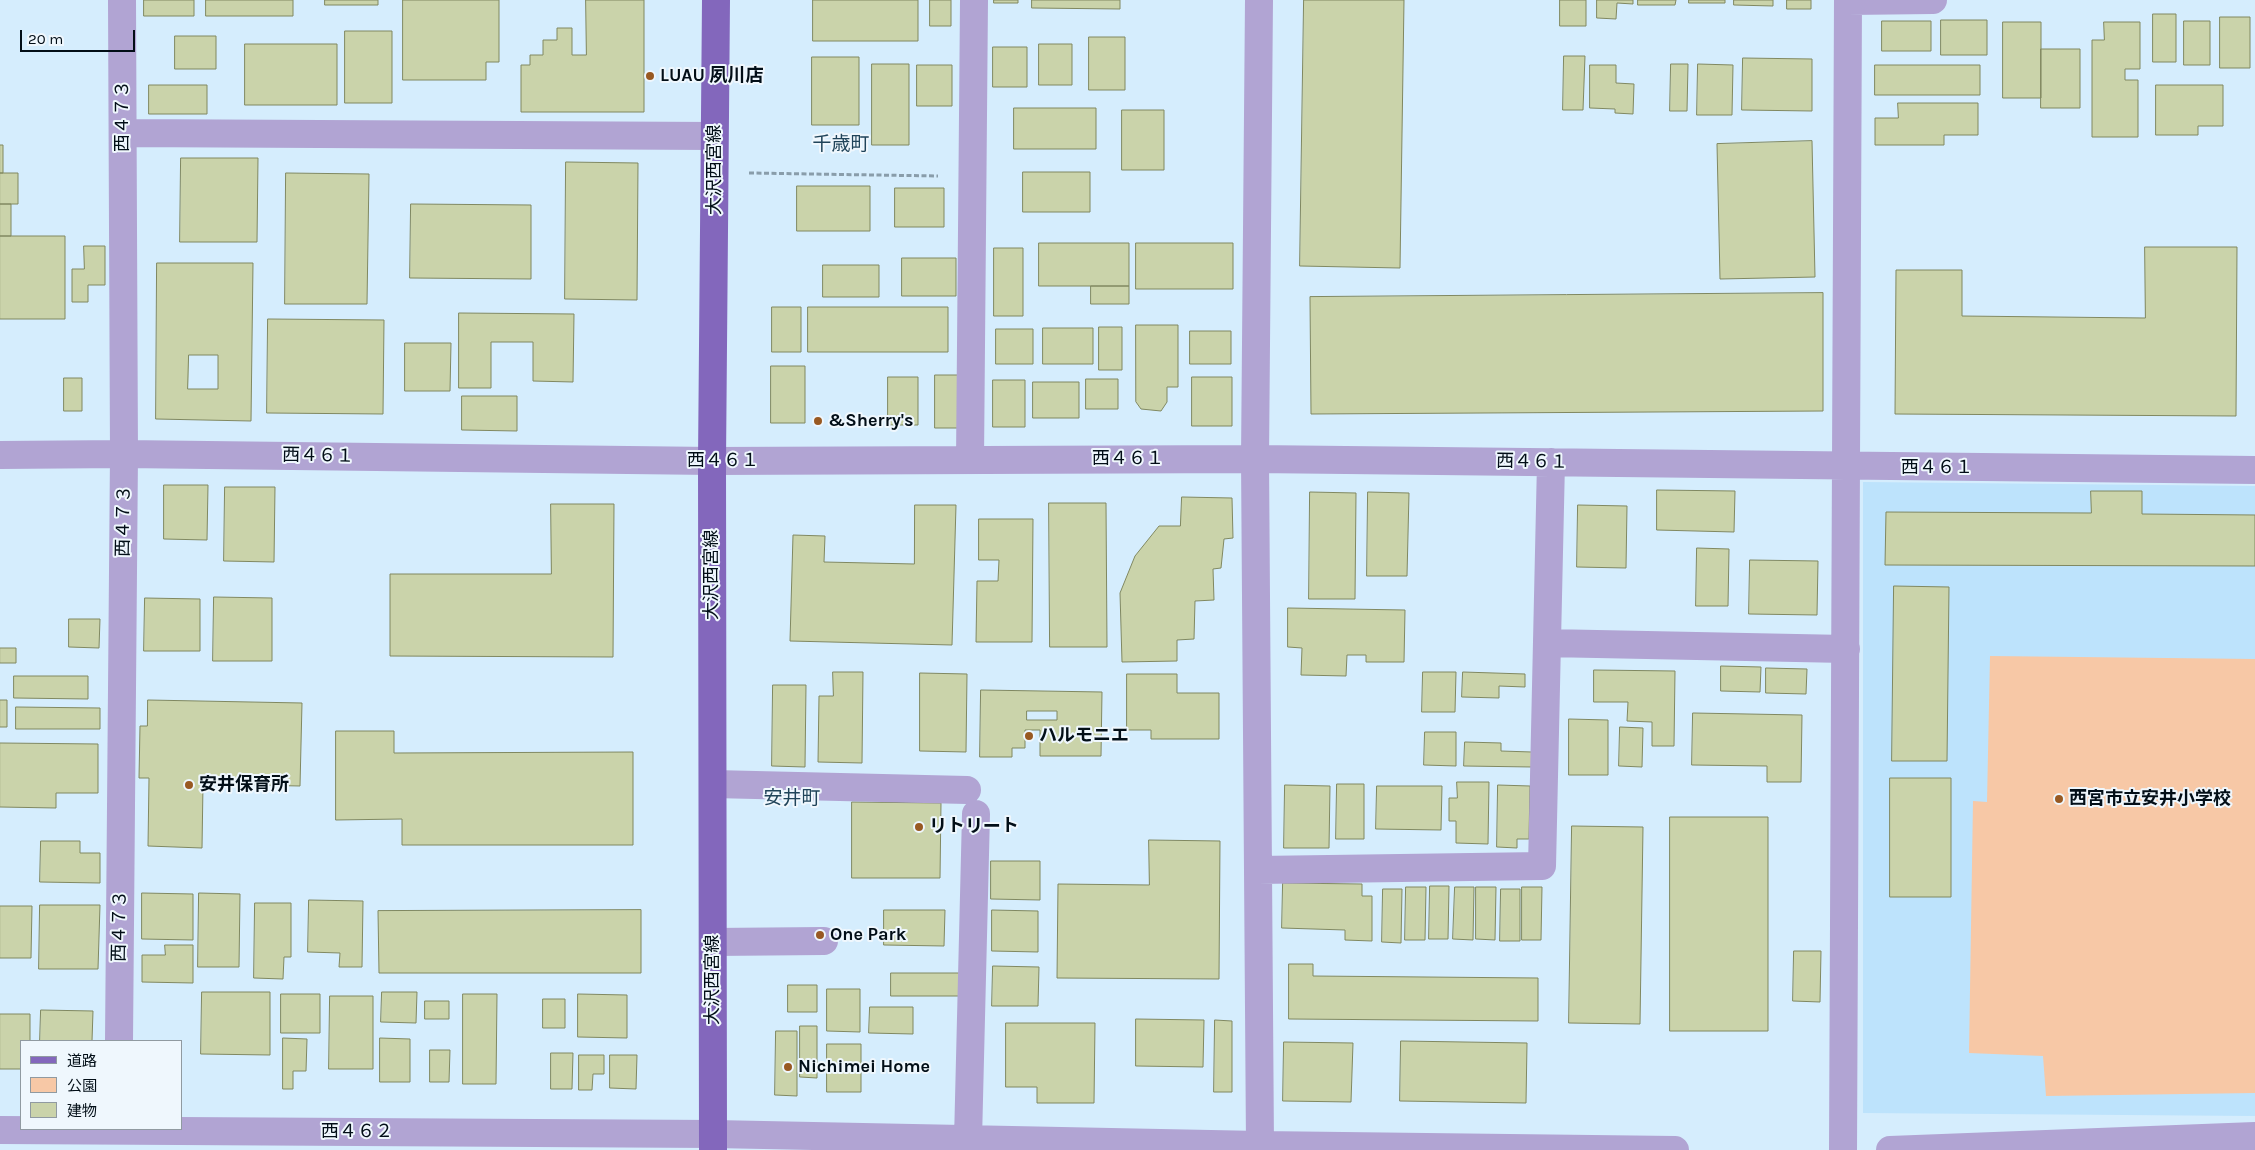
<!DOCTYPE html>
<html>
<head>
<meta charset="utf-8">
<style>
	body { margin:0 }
	#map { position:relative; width:2255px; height:1150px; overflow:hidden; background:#d5edfd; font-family:Karla,"Noto Sans JP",sans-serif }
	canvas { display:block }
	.legend { position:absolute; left:20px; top:1040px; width:162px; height:90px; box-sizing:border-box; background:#eff7fd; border:1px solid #909aa1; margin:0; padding:6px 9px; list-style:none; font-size:15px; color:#020e17 }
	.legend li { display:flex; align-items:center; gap:10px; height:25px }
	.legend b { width:25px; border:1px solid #909aa1 }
	.scale { position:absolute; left:20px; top:30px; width:115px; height:22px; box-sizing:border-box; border:2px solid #020e17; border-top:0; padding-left:6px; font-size:15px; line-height:18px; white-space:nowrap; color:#020e17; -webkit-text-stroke:4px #eff7fd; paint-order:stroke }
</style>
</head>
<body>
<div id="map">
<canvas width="2255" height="1150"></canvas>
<ul class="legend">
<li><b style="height:6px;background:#8367bc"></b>道路</li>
<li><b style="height:14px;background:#f7c8a6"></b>公園</li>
<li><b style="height:14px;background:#cad3aa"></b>建物</li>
</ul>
<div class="scale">20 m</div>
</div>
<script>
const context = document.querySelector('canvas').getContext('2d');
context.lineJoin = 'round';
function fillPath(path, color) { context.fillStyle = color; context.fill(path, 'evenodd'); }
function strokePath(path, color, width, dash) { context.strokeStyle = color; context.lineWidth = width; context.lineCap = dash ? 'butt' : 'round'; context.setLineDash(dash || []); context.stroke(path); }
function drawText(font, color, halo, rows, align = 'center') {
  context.font = font + ' Karla,"Noto Sans JP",sans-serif'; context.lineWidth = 4; context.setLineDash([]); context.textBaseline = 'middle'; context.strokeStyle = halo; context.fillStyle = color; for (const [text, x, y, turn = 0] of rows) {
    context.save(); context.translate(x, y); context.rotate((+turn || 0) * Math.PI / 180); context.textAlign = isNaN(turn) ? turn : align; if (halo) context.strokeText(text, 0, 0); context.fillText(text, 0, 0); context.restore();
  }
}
fillPath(new Path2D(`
	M 1863,482 L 2255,486 L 2255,1116 L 1863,1113 Z`), '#bde3fc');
fillPath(new Path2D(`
	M 1990,656 L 2255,659 L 2255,1093 L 2046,1096 L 2043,1056 L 1969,1053 L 1973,801 L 1987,802 Z`), '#f7c8a6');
const building = new Path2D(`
	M 144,0 L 194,0 L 194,16 L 144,16 Z
	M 206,0 L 293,0 L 293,16 L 206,16 Z
	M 325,0 L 378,0 L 378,5 L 325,5 Z
	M 403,0 L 499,0 L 499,62 L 486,62 L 486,80 L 403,80 Z
	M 586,0 L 644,0 L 644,112 L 521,112 L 521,65 L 530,65 L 530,55 L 543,55 L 543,40 L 557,40 L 557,28 L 572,28 L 572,55 L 586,55 Z
	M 813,0 L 918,0 L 918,41 L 813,41 Z
	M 930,0 L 951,0 L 951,26 L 930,26 Z
	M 994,0 L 1018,0 L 1018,3 L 994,3 Z
	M 1032,0 L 1120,0 L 1120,9 L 1032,8 Z
	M 1304,0 L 1404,0 L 1400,268 L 1300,266 Z
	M 1560,0 L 1586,0 L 1586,26 L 1560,26 Z
	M 1597,0 L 1633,0 L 1633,4 L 1617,3 L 1616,19 L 1597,18 Z
	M 1638,0 L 1676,0 L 1675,5 L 1638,5 Z
	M 1689,0 L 1725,0 L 1725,3 L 1689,3 Z
	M 1734,0 L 1773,0 L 1773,6 L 1734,5 Z
	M 1787,0 L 1811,0 L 1811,9 L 1787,9 Z
	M 2153,14 L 2176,14 L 2176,62 L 2153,62 Z
	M 2220,17 L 2250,17 L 2250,68 L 2220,68 Z
	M 1941,20 L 1987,20 L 1987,55 L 1941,55 Z
	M 1882,21 L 1931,21 L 1931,51 L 1882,51 Z
	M 2184,21 L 2210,21 L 2210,65 L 2184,65 Z
	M 2003,22 L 2041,22 L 2041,98 L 2003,98 Z
	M 2104,22 L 2140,22 L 2140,69 L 2125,69 L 2125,80 L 2138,80 L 2138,137 L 2092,137 L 2092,40 L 2104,40 Z
	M 345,31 L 392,31 L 392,103 L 345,103 Z
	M 175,36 L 216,36 L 216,69 L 175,69 Z
	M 1089,37 L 1125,37 L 1125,90 L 1089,90 Z
	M 245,44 L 337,44 L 337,105 L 245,105 Z
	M 1039,44 L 1072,44 L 1072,85 L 1039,85 Z
	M 993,47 L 1027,47 L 1027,87 L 993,87 Z
	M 2041,49 L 2080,49 L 2080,108 L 2041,108 Z
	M 1564,56 L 1585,56 L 1583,110 L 1563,110 Z
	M 812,57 L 859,57 L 859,125 L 812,125 Z
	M 1743,58 L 1812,59 L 1812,111 L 1742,110 Z
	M 872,64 L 909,64 L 909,145 L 872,145 Z
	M 1671,64 L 1688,64 L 1687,111 L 1670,111 Z
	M 1698,64 L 1733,65 L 1732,115 L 1697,115 Z
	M 917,65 L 952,65 L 952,106 L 917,106 Z
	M 1590,65 L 1616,65 L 1616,83 L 1634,84 L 1633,114 L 1615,113 L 1615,109 L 1590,108 Z
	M 1875,65 L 1980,65 L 1980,95 L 1875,95 Z
	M 149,85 L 207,85 L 207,114 L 149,114 Z
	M 2156,85 L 2223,85 L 2223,126 L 2198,126 L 2198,135 L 2156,135 Z
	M 1898,103 L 1978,103 L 1978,135 L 1944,135 L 1944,145 L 1875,145 L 1875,118 L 1898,118 Z
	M 1014,108 L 1096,108 L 1096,149 L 1014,149 Z
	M 1122,110 L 1164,110 L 1164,170 L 1122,170 Z
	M 1812,141 L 1815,277 L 1720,279 L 1717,144 Z
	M 0,145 L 3,145 L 3,173 L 0,173 Z
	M 181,158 L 258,158 L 257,242 L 180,242 Z
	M 566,162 L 638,163 L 637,300 L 565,299 Z
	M 1023,172 L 1090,172 L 1090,212 L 1023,212 Z
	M 0,173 L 18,173 L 18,204 L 0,204 Z
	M 286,173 L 369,174 L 367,304 L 285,304 Z
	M 797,186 L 870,186 L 870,231 L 797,231 Z
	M 895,188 L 944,188 L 944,227 L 895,227 Z
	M 0,204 L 11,204 L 11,236 L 0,236 Z
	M 411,204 L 531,205 L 531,279 L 410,278 Z
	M 0,236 L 65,236 L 65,319 L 0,319 Z
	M 1039,243 L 1129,243 L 1129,286 L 1039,286 Z
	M 1136,243 L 1233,243 L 1233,289 L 1136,289 Z
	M 84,246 L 105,246 L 105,285 L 88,285 L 88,302 L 72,302 L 72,269 L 84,269 Z
	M 2145,247 L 2237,247 L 2236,416 L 1895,414 L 1896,270 L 1962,270 L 1962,316 L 2145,318 Z
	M 994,248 L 1023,248 L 1023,316 L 994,316 Z
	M 902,258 L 956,258 L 956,296 L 902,296 Z
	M 157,263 L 253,263 L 251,421 L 156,419 ZM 189,355 L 218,355 L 218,389 L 188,389 Z
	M 823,265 L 879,265 L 879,297 L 823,297 Z
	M 1091,286 L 1129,286 L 1129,304 L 1091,304 Z
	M 1823,293 L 1823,411 L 1311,414 L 1310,297 Z
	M 772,307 L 801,307 L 801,352 L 772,352 Z
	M 808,307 L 948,307 L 948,352 L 808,352 Z
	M 459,313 L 574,314 L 573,382 L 533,381 L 533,342 L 491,342 L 491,388 L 459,388 Z
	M 268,319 L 384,320 L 383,414 L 267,413 Z
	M 1136,325 L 1178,325 L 1178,387 L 1167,387 L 1167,402 L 1161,411 L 1141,409 L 1136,402 Z
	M 1099,327 L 1122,327 L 1122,370 L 1099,370 Z
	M 1043,328 L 1093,328 L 1093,364 L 1043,364 Z
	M 996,329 L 1033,329 L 1033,364 L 996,364 Z
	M 1190,331 L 1231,331 L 1231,364 L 1190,364 Z
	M 405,343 L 451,343 L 450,391 L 405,391 Z
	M 771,366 L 805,366 L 805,423 L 771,423 Z
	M 935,375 L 961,375 L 961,428 L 935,428 Z
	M 888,377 L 918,377 L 918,425 L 888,425 Z
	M 1192,377 L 1232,377 L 1232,426 L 1192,426 Z
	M 64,378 L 82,378 L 82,411 L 64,411 Z
	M 1086,379 L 1118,379 L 1118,409 L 1086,409 Z
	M 993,380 L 1025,380 L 1025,427 L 993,427 Z
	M 1033,382 L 1079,382 L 1079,418 L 1033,418 Z
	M 462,396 L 517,396 L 517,431 L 462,430 Z
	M 164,485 L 208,485 L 207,540 L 164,539 Z
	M 225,487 L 275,487 L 274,562 L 224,561 Z
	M 1657,490 L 1735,491 L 1734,532 L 1657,530 Z
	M 2091,491 L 2142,491 L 2142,514 L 2255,515 L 2255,566 L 1885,565 L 1886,512 L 2091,513 Z
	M 1310,492 L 1356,493 L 1355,599 L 1309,599 Z
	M 1368,492 L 1409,493 L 1407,576 L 1367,576 Z
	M 1182,497 L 1232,498 L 1233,538 L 1224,539 L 1221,568 L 1213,569 L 1214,600 L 1195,601 L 1194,639 L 1177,640 L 1177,661 L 1122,662 L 1120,593 L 1135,556 L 1159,526 L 1180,526 Z
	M 1049,503 L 1106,503 L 1107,647 L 1050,647 Z
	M 551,504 L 614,504 L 613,657 L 390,656 L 390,574 L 551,574 Z
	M 915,505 L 956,505 L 952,645 L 790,641 L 793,535 L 825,536 L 824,562 L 914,564 Z
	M 1578,505 L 1627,506 L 1626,568 L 1577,567 Z
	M 979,519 L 1033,519 L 1032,642 L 976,642 L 977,581 L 998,581 L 999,560 L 979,560 Z
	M 1697,548 L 1729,549 L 1728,606 L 1696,606 Z
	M 1750,560 L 1818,561 L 1817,615 L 1749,614 Z
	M 1894,586 L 1949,587 L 1947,761 L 1892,761 Z
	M 214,597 L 272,598 L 272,661 L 213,661 Z
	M 145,598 L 200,599 L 200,651 L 144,651 Z
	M 1288,608 L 1405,610 L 1404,662 L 1366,662 L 1366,655 L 1347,655 L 1346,676 L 1301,675 L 1302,648 L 1288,647 Z
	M 69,619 L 100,619 L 99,648 L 69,647 Z
	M 0,648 L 16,648 L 16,663 L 0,663 Z
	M 1721,666 L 1761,667 L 1760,692 L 1721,691 Z
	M 1766,668 L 1807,669 L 1806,694 L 1766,693 Z
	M 1594,670 L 1675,671 L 1674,746 L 1652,746 L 1652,722 L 1627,721 L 1628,702 L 1594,702 Z
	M 833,672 L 863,672 L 862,763 L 818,762 L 819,696 L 833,696 Z
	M 1423,672 L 1456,672 L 1455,712 L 1422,712 Z
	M 1463,672 L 1525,674 L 1525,687 L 1499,686 L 1499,698 L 1462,697 Z
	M 920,673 L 967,674 L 966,752 L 920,751 Z
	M 1127,674 L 1177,674 L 1177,693 L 1219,693 L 1219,739 L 1151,739 L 1151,730 L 1127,730 Z
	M 14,676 L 88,676 L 88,699 L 14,698 Z
	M 773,685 L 806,685 L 805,767 L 772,766 Z
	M 981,690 L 1102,692 L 1101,756 L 1040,756 L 1040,730 L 1025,730 L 1025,748 L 1012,748 L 1012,757 L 980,757 ZM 1027,711 L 1057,711 L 1057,720 L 1027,720 Z
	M 0,700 L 7,700 L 7,727 L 0,727 Z
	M 148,700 L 302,703 L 300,786 L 203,784 L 202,848 L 148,846 L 149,778 L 139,778 L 140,726 L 147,726 Z
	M 16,707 L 100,708 L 100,729 L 16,729 Z
	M 1693,713 L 1802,715 L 1801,782 L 1767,782 L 1767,766 L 1692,765 Z
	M 1569,719 L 1608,720 L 1608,775 L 1569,775 Z
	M 1620,727 L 1643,728 L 1642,767 L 1619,766 Z
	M 336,731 L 394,731 L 394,753 L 633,752 L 633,845 L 402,845 L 402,819 L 336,820 Z
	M 1425,732 L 1456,732 L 1456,766 L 1424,765 Z
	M 1465,742 L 1501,743 L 1501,751 L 1532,752 L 1532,767 L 1464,766 Z
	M 0,743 L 98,744 L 98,793 L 56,793 L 56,808 L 0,807 Z
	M 1890,778 L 1951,778 L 1951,897 L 1890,897 Z
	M 1457,782 L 1489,782 L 1488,844 L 1456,843 L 1456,821 L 1449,821 L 1449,798 L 1457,798 Z
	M 1337,784 L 1364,784 L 1364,839 L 1336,839 Z
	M 1285,785 L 1330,786 L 1329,848 L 1284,848 Z
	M 1498,785 L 1530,786 L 1529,839 L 1517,839 L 1517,848 L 1497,847 Z
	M 1377,786 L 1442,786 L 1441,830 L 1376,829 Z
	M 852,802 L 941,803 L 940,878 L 852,878 Z
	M 1670,817 L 1768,817 L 1768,1031 L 1670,1031 Z
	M 1572,826 L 1643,827 L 1640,1024 L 1569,1023 Z
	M 1149,840 L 1220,841 L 1219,979 L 1057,978 L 1058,884 L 1149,885 Z
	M 41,841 L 80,841 L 80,853 L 100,853 L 100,883 L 40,882 Z
	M 991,861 L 1040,861 L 1040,900 L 991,899 Z
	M 1283,883 L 1362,884 L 1362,896 L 1372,896 L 1372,941 L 1345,940 L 1345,930 L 1282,928 Z
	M 1430,886 L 1449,886 L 1448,939 L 1429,939 Z
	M 1406,887 L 1426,887 L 1425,940 L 1405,940 Z
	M 1455,887 L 1474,887 L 1473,940 L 1453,939 Z
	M 1476,887 L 1496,887 L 1495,940 L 1476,939 Z
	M 1522,887 L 1542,887 L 1541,940 L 1522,940 Z
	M 1383,889 L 1402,889 L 1401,943 L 1382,942 Z
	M 1501,889 L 1520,889 L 1520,941 L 1500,941 Z
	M 142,893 L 193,894 L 193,940 L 142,939 Z
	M 199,893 L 240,894 L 239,967 L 198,967 Z
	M 309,900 L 363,901 L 362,967 L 339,967 L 340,953 L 308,952 Z
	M 255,903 L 291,903 L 291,957 L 284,957 L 283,979 L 254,978 Z
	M 40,905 L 100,905 L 98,969 L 39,969 Z
	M 0,906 L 32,906 L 31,958 L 0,958 Z
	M 641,910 L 641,973 L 379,973 L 378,911 Z
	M 884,910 L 945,910 L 944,946 L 884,945 Z
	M 992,910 L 1038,911 L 1038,952 L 992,951 Z
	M 165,945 L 193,945 L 193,983 L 142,982 L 142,955 L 165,955 Z
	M 1794,951 L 1821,951 L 1820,1002 L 1793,1001 Z
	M 1289,964 L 1313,964 L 1313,976 L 1538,978 L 1538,1021 L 1289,1019 Z
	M 993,966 L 1039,967 L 1038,1006 L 992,1006 Z
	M 891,973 L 960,973 L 960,996 L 891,996 Z
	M 788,985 L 817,985 L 817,1012 L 788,1012 Z
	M 827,989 L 860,989 L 860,1032 L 827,1031 Z
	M 202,992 L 270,992 L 270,1055 L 201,1054 Z
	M 382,992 L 417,992 L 416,1023 L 381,1022 Z
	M 281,994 L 320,994 L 320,1033 L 281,1033 Z
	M 463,994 L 497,994 L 496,1084 L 463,1084 Z
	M 578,994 L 627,995 L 627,1038 L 578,1037 Z
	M 330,996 L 373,996 L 373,1069 L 329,1069 Z
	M 543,999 L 565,999 L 565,1028 L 543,1028 Z
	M 425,1001 L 449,1001 L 449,1019 L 425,1019 Z
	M 870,1007 L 913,1007 L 913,1034 L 869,1033 Z
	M 41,1010 L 93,1011 L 92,1041 L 40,1041 Z
	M 0,1014 L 30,1014 L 30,1041 L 21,1041 L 21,1069 L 0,1069 Z
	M 1136,1019 L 1204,1020 L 1203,1067 L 1136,1066 Z
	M 1215,1020 L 1232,1021 L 1232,1092 L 1214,1092 Z
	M 1006,1023 L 1095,1023 L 1094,1103 L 1037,1103 L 1037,1087 L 1006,1087 Z
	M 800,1026 L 817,1026 L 817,1078 L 800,1077 Z
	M 776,1031 L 797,1031 L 797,1096 L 775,1095 Z
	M 283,1038 L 307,1039 L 306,1071 L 293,1071 L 293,1089 L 283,1089 Z
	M 380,1038 L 410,1039 L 410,1082 L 380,1082 Z
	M 1401,1041 L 1527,1043 L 1526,1103 L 1400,1101 Z
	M 1284,1042 L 1353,1043 L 1351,1102 L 1283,1101 Z
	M 827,1044 L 861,1044 L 861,1092 L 827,1092 Z
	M 430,1050 L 450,1050 L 449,1082 L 430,1082 Z
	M 551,1053 L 573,1053 L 572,1089 L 551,1089 Z
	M 579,1055 L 604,1055 L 604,1074 L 593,1074 L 592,1090 L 579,1090 Z
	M 610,1055 L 637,1055 L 636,1089 L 610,1088 Z`);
fillPath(building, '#cad3aa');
strokePath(building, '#808861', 1);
strokePath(new Path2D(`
	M 749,173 L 938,176`), '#899daa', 3, [5, 2.5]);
strokePath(new Path2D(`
	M 1259,0 L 1255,459 L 1260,1145
	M 1848,1 L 1933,0
	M 123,133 L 714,136
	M 0,455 L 124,454 L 712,461 L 1255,459 L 2255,470
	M 970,460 L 974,0
	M 1547,643 L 1846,649
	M 713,784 L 967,790
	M 1258,870 L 1542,866 L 1551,462
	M 713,942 L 824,941
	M 119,1041 L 124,454 L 122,0
	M 0,1130 L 714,1134 L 1260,1145 L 1675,1150
	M 968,1140 L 976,814
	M 1843,1150 L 1848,0
	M 1890,1150 L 2255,1136`), '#b1a4d3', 28);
strokePath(new Path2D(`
	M 713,1150 L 712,461 L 716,0`), '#8367bc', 28);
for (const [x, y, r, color] of [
	[650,76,5,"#985922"],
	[818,421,5,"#985922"],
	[1029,736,5,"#985922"],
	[189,785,5,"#985922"],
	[2059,799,5,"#985922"],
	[919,827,5,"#985922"],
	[820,935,5,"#985922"],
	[788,1067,5,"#985922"]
]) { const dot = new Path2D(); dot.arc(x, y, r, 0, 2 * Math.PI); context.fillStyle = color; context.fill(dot); strokePath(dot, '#eff7fd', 2); }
drawText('bold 18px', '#020e17', '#eff7fd', [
	["LUAU 夙川店",660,76],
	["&Sherry's",828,421],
	["ハルモニエ",1039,736],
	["安井保育所",199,785],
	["西宮市立安井小学校",2069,799],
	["リトリート",929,827],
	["One Park",830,935],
	["Nichimei Home",798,1067]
], 'left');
drawText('18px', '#020e17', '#eff7fd', [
	["西４７３",123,116,-90],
	["大沢西宮線",715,170,-90],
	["西４６１",318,456,1],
	["西４６１",1128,459],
	["西４６１",723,461],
	["西４６１",1532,462,1],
	["西４６１",1937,468],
	["西４７３",124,521,-89],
	["大沢西宮線",712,575,-90],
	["西４７３",120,926,-89],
	["大沢西宮線",713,980,-90],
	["西４６２",357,1132]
]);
drawText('19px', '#20445a', '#eff7fd', [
	["千歳町",841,145],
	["安井町",792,799]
]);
</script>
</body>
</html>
